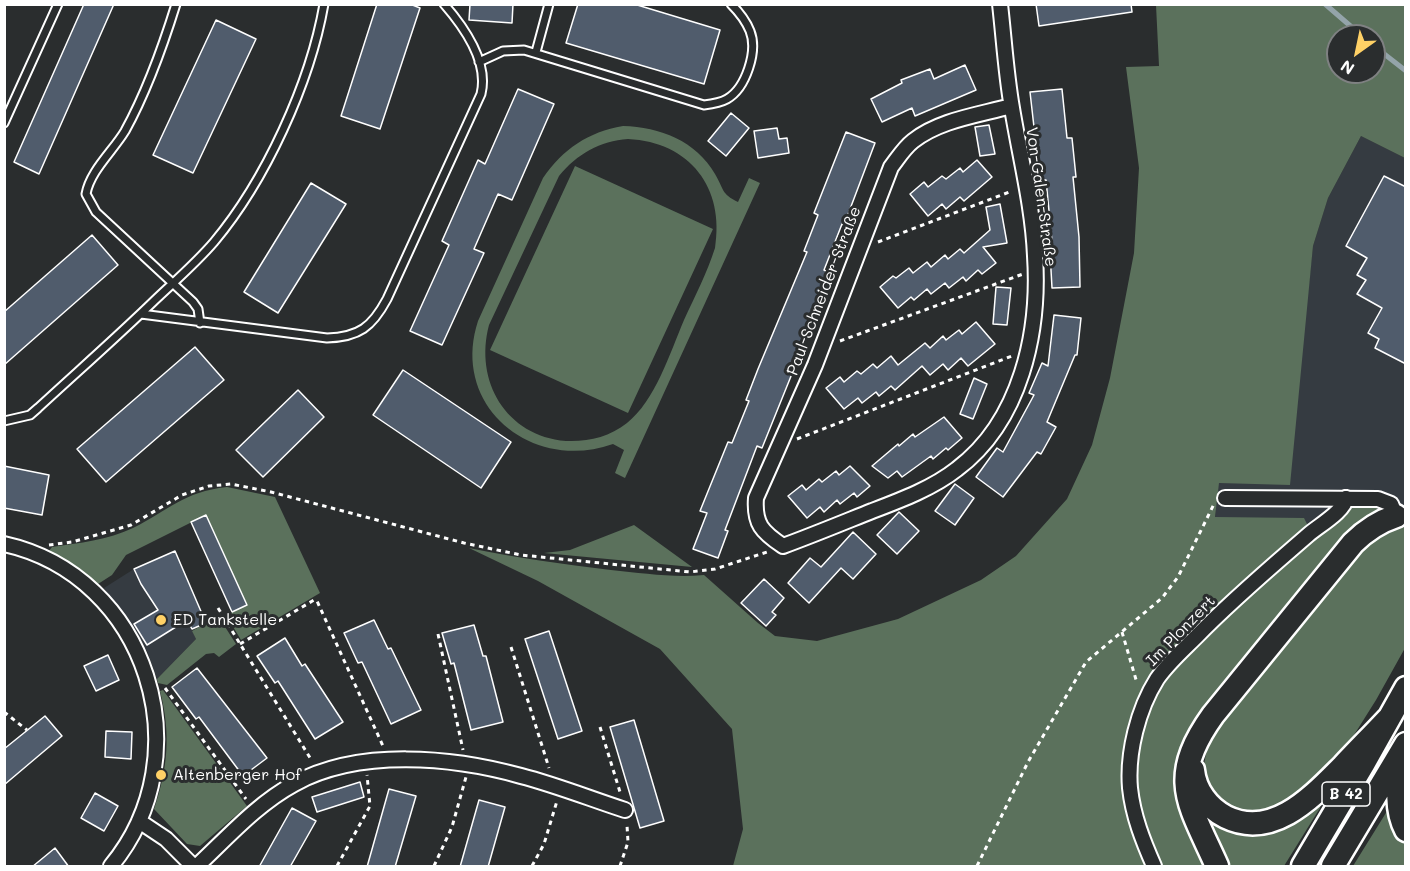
<!DOCTYPE html>
<html>
<head>
<meta charset="utf-8">
<style>
	body { margin:0 }
	#map { position:relative; width:1410px; height:871px; overflow:hidden; background:#2a2d2e; font-family:Mali,sans-serif }
	canvas { display:block }
	.frame { position:absolute; inset:0; border:6px solid #fff; pointer-events:none }
	.north { position:absolute; left:1326px; top:24px; width:60px; height:60px; box-sizing:border-box; background:#2a2d2e; border:2px solid #7f8182; border-radius:50%; rotate:213deg; font-size:16px; font-weight:700; line-height:24px; text-align:center; color:#fff }
	.north::after { content:''; display:block; margin:auto; width:21px; height:27px; background:#ffd166; clip-path:polygon(50% 0,100% 100%,50% 72%,0 100%) }
</style>
</head>
<body>
<div id="map">
<canvas width="1410" height="871"></canvas>
<div class="frame"></div>
<div class="north">N</div>
</div>
<script>
const context = document.querySelector('canvas').getContext('2d');
context.lineJoin = 'round';
function fillPath(path, color) { context.fillStyle = color; context.fill(path, 'evenodd'); }
function strokePath(path, color, width, dash) { context.strokeStyle = color; context.lineWidth = width; context.lineCap = dash ? 'butt' : 'round'; context.setLineDash(dash || []); context.stroke(path); }
function drawText(font, color, halo, rows, align = 'center') {
  context.font = font + ' Mali,sans-serif'; context.lineWidth = 6; context.setLineDash([]); context.textBaseline = 'middle'; context.strokeStyle = halo; context.fillStyle = color; for (const [text, x, y, turn = 0] of rows) {
    context.save(); context.translate(x, y); context.rotate((+turn || 0) * Math.PI / 180); context.textAlign = isNaN(turn) ? turn : align; if (halo) context.strokeText(text, 0, 0); context.fillText(text, 0, 0); context.restore();
  }
}
fillPath(new Path2D(`
	M 1361,136 L 1405,158 L 1405,505 L 1386,510 L 1313,536 L 1215,518 L 1218,483 L 1308,292 L 1313,246 L 1328,198 Z
	M 134,569 L 141,584 L 188,622 L 196,639 L 157,679 L 147,651 L 137,633 L 104,588 Z`), '#353b41');
fillPath(new Path2D(`
	M 1156,5 L 1405,5 L 1405,158 L 1361,136 L 1328,198 L 1313,246 L 1290,485 L 1219,483 L 1215,517 L 1304,518 L 1313,536 L 1356,503 L 1375,502 L 1378,513 L 1349,535 L 1235,670 L 1193,725 L 1210,866 L 733,866 L 743,829 L 732,729 L 660,649 L 538,581 L 469,548 C 516,558 563,564 611,570 C 642,573 673,578 704,575 L 758,623 L 775,636 L 817,641 L 898,619 L 981,580 L 1016,556 L 1067,499 L 1092,445 L 1110,378 L 1134,253 L 1139,168 L 1126,67 L 1159,66 ZM 1338,36 L 1374,36 L 1374,72 L 1338,72 Z
	M 623,126 C 660,127 696,141 715,174 C 724,189 721,194 738,202 L 749,178 L 760,183 L 625,478 L 615,473 L 624,450 L 613,444 C 532,473 450,406 478,321 L 543,178 C 563,149 588,132 623,126 ZM 628,139 C 690,142 725,188 715,248 C 707,273 695,296 684,320 C 670,353 655,401 627,423 C 609,437 588,442 566,441 C 506,436 474,381 489,325 L 559,176 C 577,154 600,141 628,139 Z
	M 575,166 L 713,229 L 628,413 L 490,350 Z
	M 227,487 L 275,497 L 320,593 L 241,640 L 226,615 L 247,605 L 206,515 L 126,555 L 112,575 L 98,584 L 77,567 L 49,551 L 52,547 C 79,543 108,540 133,528 C 169,510 183,492 227,487 Z
	M 634,525 L 692,567 L 544,553 L 570,550 Z
	M 1405,525 L 1405,648 L 1376,700 L 1354,735 L 1335,761 L 1305,795 L 1260,815 L 1227,810 L 1210,792 L 1203,769 L 1209,739 L 1359,553 C 1373,541 1387,529 1405,525 Z
	M 220,619 L 236,644 L 219,657 L 214,653 L 206,654 L 167,685 L 158,683 L 157,679 L 196,639 L 192,631 L 206,623 Z
	M 163,690 L 247,806 L 200,846 L 187,844 L 154,809 C 168,768 171,733 160,691 Z
	M 1321,802 L 1320,808 L 1284,866 L 1225,866 L 1201,807 L 1217,820 Z
	M 1389,808 L 1400,834 L 1405,841 L 1405,866 L 1353,866 Z`), '#5b715c');
strokePath(new Path2D(`
	M 1325,4 L 1362,36
	M 1374,46 L 1406,71`), '#94a4aa', 5);
const building = new Path2D(`
	M 84,4 L 114,4 L 39,174 L 14,162 Z
	M 377,4 L 410,4 L 420,8 L 380,129 L 341,116 Z
	M 470,4 L 513,4 L 512,23 L 469,20 Z
	M 578,4 L 634,4 L 720,30 L 704,84 L 566,43 Z
	M 1036,4 L 1131,4 L 1132,12 L 1039,26 Z
	M 216,20 L 256,39 L 193,173 L 153,155 Z
	M 965,65 L 976,90 L 915,116 L 912,108 L 882,122 L 871,99 L 902,83 L 901,80 L 930,69 L 934,79 Z
	M 518,89 L 554,104 L 512,200 L 498,194 L 474,249 L 484,253 L 442,345 L 410,331 L 449,245 L 442,241 L 478,160 L 485,164 Z
	M 1062,89 L 1067,138 L 1072,138 L 1076,177 L 1073,177 L 1079,237 L 1080,287 L 1052,288 L 1050,252 L 1053,252 L 1046,180 L 1040,180 L 1030,92 Z
	M 731,113 L 749,128 L 726,156 L 708,141 Z
	M 989,125 L 995,154 L 980,156 L 975,127 Z
	M 777,128 L 779,139 L 787,138 L 789,153 L 758,158 L 754,131 Z
	M 846,132 L 875,143 L 844,225 L 842,224 L 824,270 L 830,273 L 804,344 L 762,448 L 757,446 L 725,530 L 728,531 L 718,558 L 693,549 L 707,513 L 700,511 L 728,442 L 732,443 L 749,401 L 746,400 L 758,369 L 807,252 L 804,251 L 818,215 L 814,213 Z
	M 977,160 L 992,177 L 964,201 L 960,197 L 946,209 L 942,204 L 928,216 L 910,194 L 924,182 L 928,187 L 942,176 L 946,179 L 960,168 L 963,172 Z
	M 1384,176 L 1406,187 L 1406,364 L 1375,348 L 1379,339 L 1368,333 L 1382,308 L 1357,294 L 1366,280 L 1357,275 L 1367,258 L 1346,246 Z
	M 311,183 L 346,204 L 278,313 L 244,292 Z
	M 1000,204 L 1007,243 L 983,247 L 996,263 L 982,274 L 978,270 L 966,281 L 963,277 L 949,288 L 945,283 L 931,294 L 927,289 L 914,300 L 911,297 L 898,308 L 880,287 L 893,276 L 896,278 L 909,268 L 913,273 L 927,262 L 931,267 L 945,255 L 948,259 L 960,249 L 964,253 L 990,230 L 986,207 Z
	M 92,235 L 118,265 L 4,365 L 4,312 Z
	M 996,287 L 1011,288 L 1007,325 L 993,324 Z
	M 1054,315 L 1081,318 L 1077,355 L 1075,355 L 1047,422 L 1056,427 L 1041,454 L 1037,452 L 1003,497 L 976,477 L 997,448 L 1003,452 L 1034,395 L 1029,393 L 1042,363 L 1048,366 Z
	M 976,322 L 995,344 L 968,366 L 961,358 L 948,370 L 943,364 L 930,375 L 922,366 L 895,390 L 891,386 L 879,396 L 876,392 L 862,403 L 858,398 L 844,409 L 826,388 L 840,377 L 844,382 L 857,371 L 861,374 L 873,364 L 877,368 L 891,356 L 898,365 L 925,343 L 930,348 L 943,336 L 946,340 L 959,330 L 962,334 Z
	M 195,347 L 224,380 L 106,482 L 77,449 Z
	M 403,370 L 511,442 L 481,488 L 373,415 Z
	M 974,378 L 987,384 L 973,419 L 960,414 Z
	M 298,390 L 324,417 L 263,477 L 236,450 Z
	M 944,417 L 962,438 L 948,450 L 946,448 L 933,459 L 931,456 L 902,477 L 897,471 L 888,478 L 872,466 L 898,444 L 899,446 L 913,434 L 915,437 Z
	M 4,466 L 49,475 L 42,515 L 4,508 Z
	M 850,466 L 870,486 L 857,497 L 854,493 L 840,504 L 837,500 L 824,512 L 820,507 L 807,518 L 788,496 L 802,485 L 806,490 L 819,479 L 822,482 L 836,471 L 839,475 Z
	M 955,484 L 974,498 L 955,525 L 935,511 Z
	M 899,512 L 919,531 L 897,554 L 877,535 Z
	M 206,515 L 247,605 L 232,612 L 191,522 Z
	M 853,532 L 876,554 L 853,579 L 841,568 L 809,603 L 788,583 L 810,558 L 821,567 Z
	M 175,551 L 206,623 L 192,629 L 188,622 L 180,627 L 179,625 L 147,645 L 134,624 L 158,610 L 141,584 L 134,569 Z
	M 764,579 L 784,598 L 772,612 L 776,615 L 766,626 L 741,603 Z
	M 374,620 L 388,649 L 391,648 L 421,710 L 391,724 L 362,662 L 358,663 L 344,633 Z
	M 474,625 L 483,656 L 486,656 L 503,722 L 471,730 L 454,663 L 451,664 L 442,633 Z
	M 549,631 L 582,731 L 558,739 L 525,639 Z
	M 285,638 L 302,666 L 305,664 L 343,722 L 315,739 L 278,681 L 275,683 L 257,656 Z
	M 108,655 L 119,680 L 96,691 L 84,666 Z
	M 197,668 L 267,758 L 243,776 L 199,717 L 196,719 L 172,687 Z
	M 45,716 L 62,736 L 4,785 L 4,749 Z
	M 634,720 L 664,821 L 640,828 L 610,727 Z
	M 106,731 L 132,732 L 131,759 L 105,757 Z
	M 360,782 L 364,797 L 317,812 L 312,797 Z
	M 389,789 L 416,796 L 395,867 L 367,867 Z
	M 95,793 L 118,806 L 104,831 L 81,818 Z
	M 479,800 L 505,807 L 488,867 L 460,867 Z
	M 292,808 L 316,821 L 290,867 L 259,867 Z
	M 55,848 L 69,867 L 32,867 Z`);
fillPath(building, '#505c6c');
strokePath(building, '#fff', 1.5);
const service = new Path2D(`
	M 176,4 C 163,46 146,93 125,131 C 113,151 90,171 86,194 L 96,212 L 193,302 L 198,309 L 200,323
	M 536,52 L 549,4
	M 479,62 L 503,51 L 524,50 L 704,105 C 712,104 720,103 727,99 C 746,88 758,51 750,31 C 746,21 739,12 731,4
	M 4,123 L 58,4
	M 141,314 L 327,338 C 359,337 372,327 387,299 L 481,94 C 489,62 464,27 444,4
	M 4,421 L 30,415 L 38,408 C 77,372 117,337 155,300 C 175,281 196,263 214,242 C 265,181 310,84 324,4`);
const minor = new Path2D(`
	M 1000,4 C 1004,39 1006,74 1012,108 C 1020,157 1033,207 1035,256 C 1040,332 1021,421 957,469 C 933,488 901,500 872,511 C 842,523 813,535 783,546 C 762,532 754,524 756,498 L 815,365 L 891,167 C 898,158 904,148 913,141 C 939,120 979,115 1011,106
	M 1225,498 L 1378,499 L 1391,504 L 1396,516
	M 4,544 C 148,576 203,755 111,866
	M 139,821 L 166,839 L 193,866
	M 197,866 C 227,838 257,804 294,784 C 359,748 453,757 521,776 C 556,785 591,799 625,810
	M 1154,866 C 1143,841 1133,816 1130,788 C 1127,753 1138,709 1157,679 C 1168,663 1183,650 1197,636 C 1232,600 1270,568 1308,535 C 1318,526 1345,511 1346,498`);
const trunk = new Path2D(`
	M 1402,758 C 1399,782 1394,807 1406,830
	M 1193,770 C 1195,790 1208,808 1226,817 C 1273,840 1313,796 1343,766 C 1358,750 1373,735 1388,719
	M 1217,866 C 1189,803 1167,779 1213,715 L 1353,543 C 1366,530 1378,522 1396,516
	M 1303,866 L 1364,763 L 1406,688
	M 1333,866 L 1406,744`);
strokePath(service, '#fff', 11);
strokePath(minor, '#fff', 18);
strokePath(trunk, '#fff', 27);
strokePath(new Path2D(`
	M 878,242 L 1012,191
	M 840,341 L 1023,274
	M 797,439 L 1012,356
	M 49,545 L 72,542 L 131,525 L 182,495 L 209,486 L 231,484 L 271,492 L 464,543 L 521,555 L 690,572 L 715,569 L 767,552
	M 218,608 L 312,761
	M 1122,632 L 1137,683
	M 438,634 L 463,750
	M 240,644 L 314,600 L 317,601 L 383,746
	M 511,647 L 549,768
	M 165,688 L 246,799
	M 4,712 L 27,730
	M 600,727 L 620,792
	M 337,866 L 370,806 L 367,775
	M 434,866 L 452,827 L 466,777
	M 532,866 L 544,844 L 557,801
	M 620,866 L 628,842 L 627,825
	M 977,866 L 1028,762 L 1086,662 L 1162,598 L 1178,577 L 1214,504`), '#fff', 3, [4.5, 4.5]);
strokePath(service, '#2a2d2e', 7);
strokePath(minor, '#2a2d2e', 14);
strokePath(trunk, '#2a2d2e', 22);
for (const [x, y, r, color] of [
	[161,620,6,"#ffd166"],
	[161,775,6,"#ffd166"]
]) { const dot = new Path2D(); dot.arc(x, y, r, 0, 2 * Math.PI); context.fillStyle = color; context.fill(dot); strokePath(dot, '#2a2d2e', 2); }
for (const [x, y, w] of [
	[1346,794,48]
]) { const box = new Path2D(); box.roundRect(x - w / 2, y - 12, w, 24, 4.5); context.fillStyle = '#2a2d2e'; context.fill(box); strokePath(box, '#fff', 1.5); }
drawText('bold 15px', '#fff', null, [
	["B 42",1346,794]
]);
drawText('16px', '#fff', '#2a2d2e', [
	["Von-Galen-Straße",1041,197,82],
	["Paul-Schneider-Straße",824,291,-69],
	["Im Plonzert",1181,631,-46]
]);
drawText('16px', '#fff', '#2a2d2e', [
	["ED Tankstelle",173,620],
	["Altenberger Hof",173,775]
], 'left');
</script>
</body>
</html>
